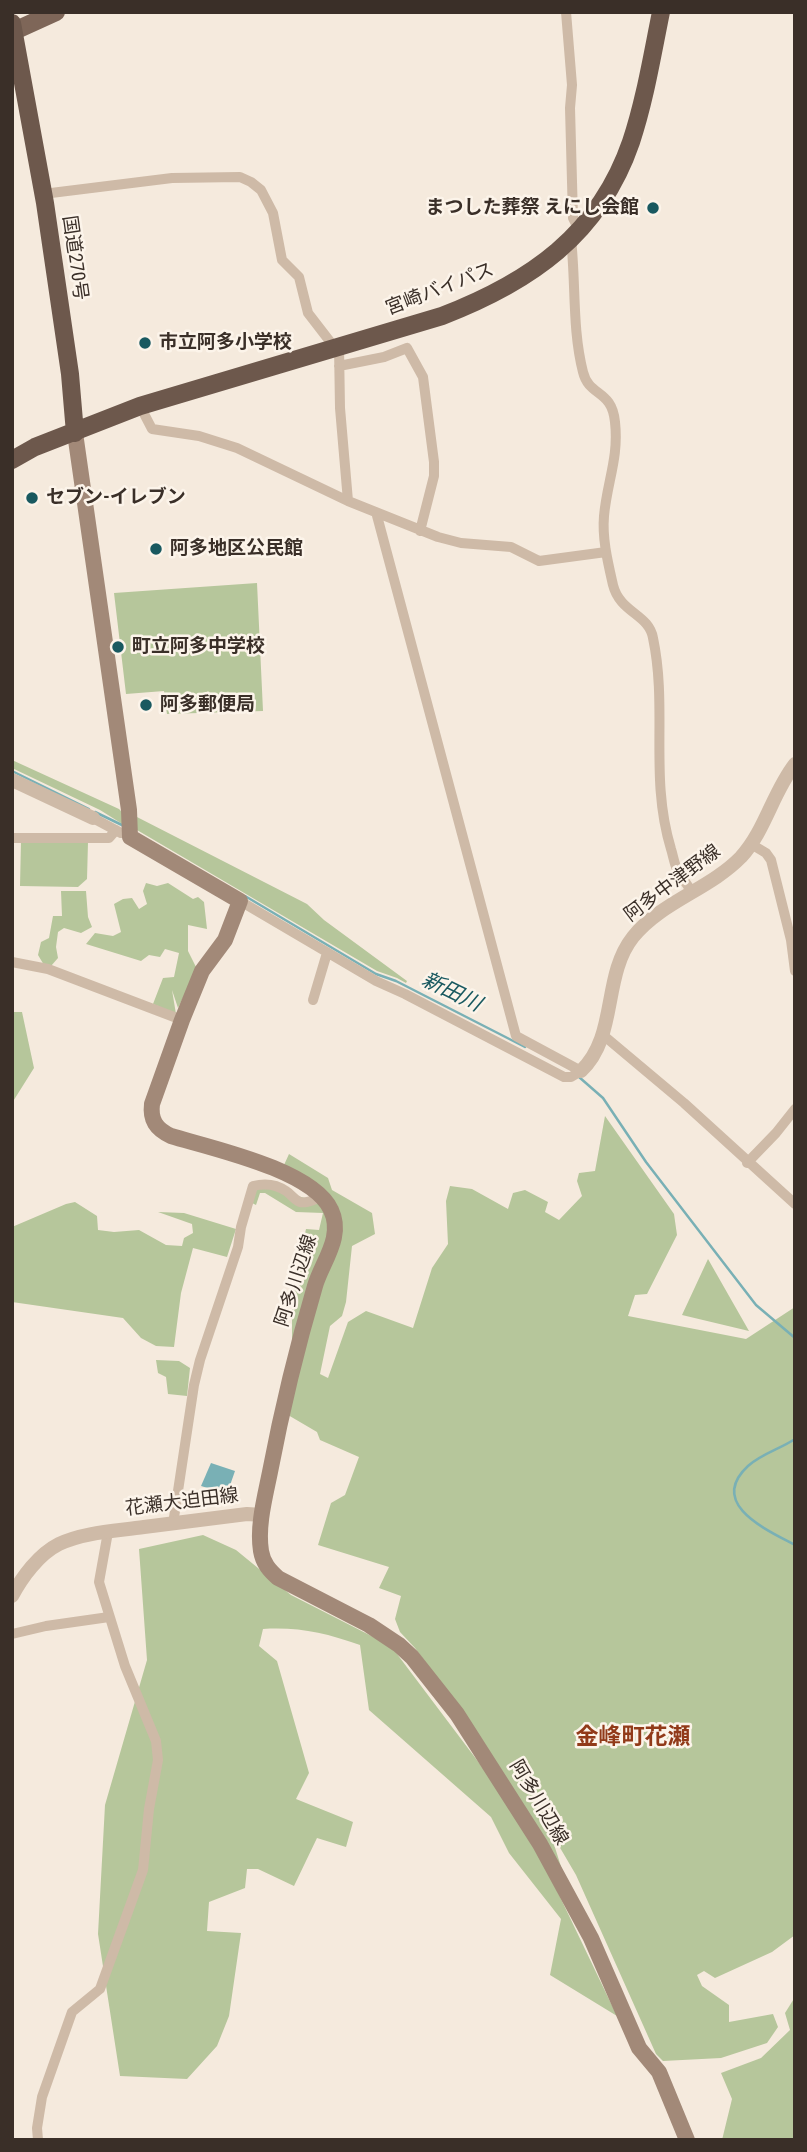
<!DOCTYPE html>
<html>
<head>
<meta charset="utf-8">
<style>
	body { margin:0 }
	#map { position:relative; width:807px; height:2152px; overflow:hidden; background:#f5eadd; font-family:"Roboto Condensed",sans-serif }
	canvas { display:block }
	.frame { position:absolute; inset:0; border:14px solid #3a2f28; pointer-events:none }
</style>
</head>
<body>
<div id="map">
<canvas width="807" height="2152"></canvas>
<div class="frame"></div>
</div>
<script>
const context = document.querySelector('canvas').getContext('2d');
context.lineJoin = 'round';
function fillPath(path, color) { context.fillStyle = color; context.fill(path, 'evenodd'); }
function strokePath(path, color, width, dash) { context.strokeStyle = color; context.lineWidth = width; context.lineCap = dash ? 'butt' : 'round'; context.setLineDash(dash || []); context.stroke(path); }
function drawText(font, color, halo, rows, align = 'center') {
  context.font = font + ' "Roboto Condensed","Noto Sans JP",sans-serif'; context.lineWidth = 5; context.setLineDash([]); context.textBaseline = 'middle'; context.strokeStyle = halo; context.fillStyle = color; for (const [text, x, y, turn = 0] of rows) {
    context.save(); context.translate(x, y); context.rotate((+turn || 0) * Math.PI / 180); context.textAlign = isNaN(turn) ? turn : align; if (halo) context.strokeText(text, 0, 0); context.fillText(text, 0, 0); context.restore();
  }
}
fillPath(new Path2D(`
	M 257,583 L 263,711 L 167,714 L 164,691 L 126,694 L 114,593 Z
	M 12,760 L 119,809 L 125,815 L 124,825 L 100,810 L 12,768 Z
	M 135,816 L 307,904 L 324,920 L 407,981 L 406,983 L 397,978 L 377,971 L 137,830 Z
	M 21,841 L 88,842 L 87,879 L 78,887 L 20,886 Z
	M 146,883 L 157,886 L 168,883 L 193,899 L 198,897 L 204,902 L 207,929 L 188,925 L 188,951 L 197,969 L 178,1008 L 172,990 L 176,1014 L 153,1004 L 163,978 L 174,977 L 179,953 L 165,949 L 160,957 L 149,955 L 141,961 L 86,944 L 95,933 L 113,936 L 121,932 L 114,904 L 123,899 L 132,898 L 139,909 L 147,904 L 143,891 Z
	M 61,891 L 86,891 L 88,917 L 92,927 L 81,933 L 64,928 L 58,932 L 56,947 L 58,958 L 51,966 L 44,965 L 38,955 L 41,942 L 49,938 L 53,916 L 62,916 Z
	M 12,1012 L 22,1012 L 34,1068 L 12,1103 Z
	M 605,1116 L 674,1214 L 677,1235 L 647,1294 L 635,1295 L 628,1316 L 746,1339 L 795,1307 L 795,1935 L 772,1952 L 715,1978 L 704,1971 L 697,1975 L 702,1986 L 729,2005 L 729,2022 L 773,2014 L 778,2027 L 767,2043 L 721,2058 L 663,2061 L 656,2054 L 576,1875 L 559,1846 L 557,1835 L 563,1820 L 562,1816 L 545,1816 L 564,1876 L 483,1741 L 415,1648 L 400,1632 L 395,1619 L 401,1596 L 379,1588 L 389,1567 L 318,1545 L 331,1503 L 345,1495 L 359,1457 L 320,1440 L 317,1432 L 288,1415 L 292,1343 L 292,1289 L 306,1229 L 319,1230 L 323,1213 L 296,1212 L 265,1193 L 260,1193 L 256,1205 L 252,1203 L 257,1188 L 262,1187 L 321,1202 L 284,1165 L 289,1154 L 328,1178 L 332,1190 L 372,1213 L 375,1234 L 352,1246 L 346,1302 L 342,1316 L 330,1326 L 320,1374 L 328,1378 L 348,1322 L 366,1311 L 413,1328 L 432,1268 L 448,1244 L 446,1201 L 450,1186 L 472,1189 L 508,1209 L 513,1193 L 525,1190 L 548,1202 L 545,1212 L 559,1220 L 582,1196 L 577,1181 L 579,1173 L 595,1171 Z
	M 75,1202 L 97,1216 L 98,1230 L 114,1232 L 139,1230 L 166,1245 L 182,1246 L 184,1238 L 193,1233 L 192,1224 L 158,1212 L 184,1213 L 236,1229 L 227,1257 L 193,1248 L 181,1293 L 174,1347 L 156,1346 L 141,1338 L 123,1318 L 12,1302 L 12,1227 L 66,1204 Z
	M 708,1259 L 749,1331 L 682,1315 Z
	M 156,1360 L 179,1361 L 190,1368 L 187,1396 L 168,1394 L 166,1377 L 158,1373 Z
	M 203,1535 L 236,1550 L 291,1595 L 391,1646 L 504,1796 L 550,1876 L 617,2016 L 550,1975 L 561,1919 L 509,1853 L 491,1817 L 369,1710 L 360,1645 C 325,1633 300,1627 263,1629 L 259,1646 L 277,1661 L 309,1773 L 296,1799 L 353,1822 L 346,1847 L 317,1838 L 294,1886 L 258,1869 L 247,1869 L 245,1888 L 209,1902 L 207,1931 L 241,1933 L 229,2016 L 217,2046 L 187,2079 L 120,2076 L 98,1934 L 105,1805 L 147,1660 L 139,1549 Z
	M 795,1997 L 795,2140 L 722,2140 L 732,2099 L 721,2073 L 761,2058 L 790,2030 L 785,2013 Z`), '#b6c69b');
fillPath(new Path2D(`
	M 211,1463 L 235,1471 L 227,1494 L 201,1486 Z`), '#79b0b5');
strokePath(new Path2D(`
	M 12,771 L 89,809
	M 95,812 L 124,826
	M 245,896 L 376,974 L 396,981 L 525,1047
	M 579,1077 L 603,1098 L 646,1162 L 756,1305 L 795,1338
	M 795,1439 C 780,1449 761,1454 748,1466 C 707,1504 767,1530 795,1545`), '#79b0b5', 2.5);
strokePath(new Path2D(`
	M 566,12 L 572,85 L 570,108 L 573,218 L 579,230
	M 43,194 L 172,178 L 240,177 L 251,182 L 261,190 L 273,213 L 282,260 L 299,277 L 308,313 L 335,348
	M 571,239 C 576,283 572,329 583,372 C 589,397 612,389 615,422 C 619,458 607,482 604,516 C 602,539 608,563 613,585 C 620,613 649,614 653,638 C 668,709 649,777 671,849 C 673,855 674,863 677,869 C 681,877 687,884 691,891
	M 339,347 L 340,408 L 348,501
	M 339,366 L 384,357 L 407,348 L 423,377 L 434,462 L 434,476 L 420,531
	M 140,406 L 152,429 L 199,436 L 237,448 L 348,501 L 438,537 L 461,543 L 511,547 L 539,561 L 606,552
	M 93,818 L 121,833
	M 12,838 L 109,838 L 116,830
	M 751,844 L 766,853 L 771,860 L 791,940 L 795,971
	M 240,901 L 376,981 L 405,994 L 564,1077 L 571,1077 L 581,1071 L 516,1036 L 376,512
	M 12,962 L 48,969 L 182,1020
	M 313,1000 L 327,953
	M 603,1035 L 684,1103 L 795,1204
	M 747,1163 L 776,1133 L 795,1109
	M 173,1524 L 194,1385 L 200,1360 L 238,1247 L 241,1227 L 253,1186 C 265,1183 276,1184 286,1191 C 291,1194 294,1200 300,1202 C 306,1204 315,1199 321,1197
	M 12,1634 L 46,1626 L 109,1617
	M 38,2140 L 37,2128 L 42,2097 L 72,2012 L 100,1989 L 143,1870 L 149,1809 L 158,1760 L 156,1741 L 125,1666 L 99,1582 L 108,1532`), '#cebaa7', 10);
strokePath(new Path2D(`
	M 12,780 L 93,818
	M 581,1071 C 618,1036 602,976 633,937 C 661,902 710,889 741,857 C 765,831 773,792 795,764
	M 12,1596 C 22,1577 39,1554 59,1544 C 84,1532 117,1531 144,1527 C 178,1523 213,1518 247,1514 L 262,1515`), '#cebaa7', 14);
strokePath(new Path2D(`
	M 75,433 L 129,810 L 130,837 L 240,901 L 225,940 L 202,971 L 182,1020 L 152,1104 C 150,1120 156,1129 171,1136 C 211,1148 313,1170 331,1210 C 344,1237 322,1262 315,1286 C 297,1347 282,1409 270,1472 C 265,1497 257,1526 261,1551 C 263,1563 269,1570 278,1578 L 369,1625 L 399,1645 L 412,1657 L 457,1714 L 540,1844 L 591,1938 L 639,2048 L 659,2072 L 687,2140`), '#a28978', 16);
strokePath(new Path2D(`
	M 12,32 L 56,12`), '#7e6658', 18);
strokePath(new Path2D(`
	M 12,23 L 45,203 L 70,374 L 75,433
	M 12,460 L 35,447 L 140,406 L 442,316 C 530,282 599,235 631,142 C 645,100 652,56 661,12`), '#6d584c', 18);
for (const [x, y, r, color] of [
	[653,208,7,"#195960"],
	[145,343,7,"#195960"],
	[32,498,7,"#195960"],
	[156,549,7,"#195960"],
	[118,647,7,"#195960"],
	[146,705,7,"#195960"]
]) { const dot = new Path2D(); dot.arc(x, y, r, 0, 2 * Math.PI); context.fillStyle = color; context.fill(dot); strokePath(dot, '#fcf4ea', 2.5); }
drawText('bold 19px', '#3a2f28', '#fcf4ea', [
	["まつした葬祭 えにし会館",639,208,"right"],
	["市立阿多小学校",159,343],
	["セブン-イレブン",46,498],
	["阿多地区公民館",170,549],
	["町立阿多中学校",132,647],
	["阿多郵便局",160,705]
], 'left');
drawText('19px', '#3a2f28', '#fcf4ea', [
	["国道270号",74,258,82],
	["宮崎バイパス",440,290,-21],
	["阿多中津野線",673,884,-37],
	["阿多川辺線",297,1281,-72],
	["花瀬大迫田線",182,1503,-7],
	["阿多川辺線",538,1803,59]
]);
drawText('italic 21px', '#195960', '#fcf4ea', [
	["新田川",451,993,26]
]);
drawText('bold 23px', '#913a19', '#fcf4ea', [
	["金峰町花瀬",633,1738]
]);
</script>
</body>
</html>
